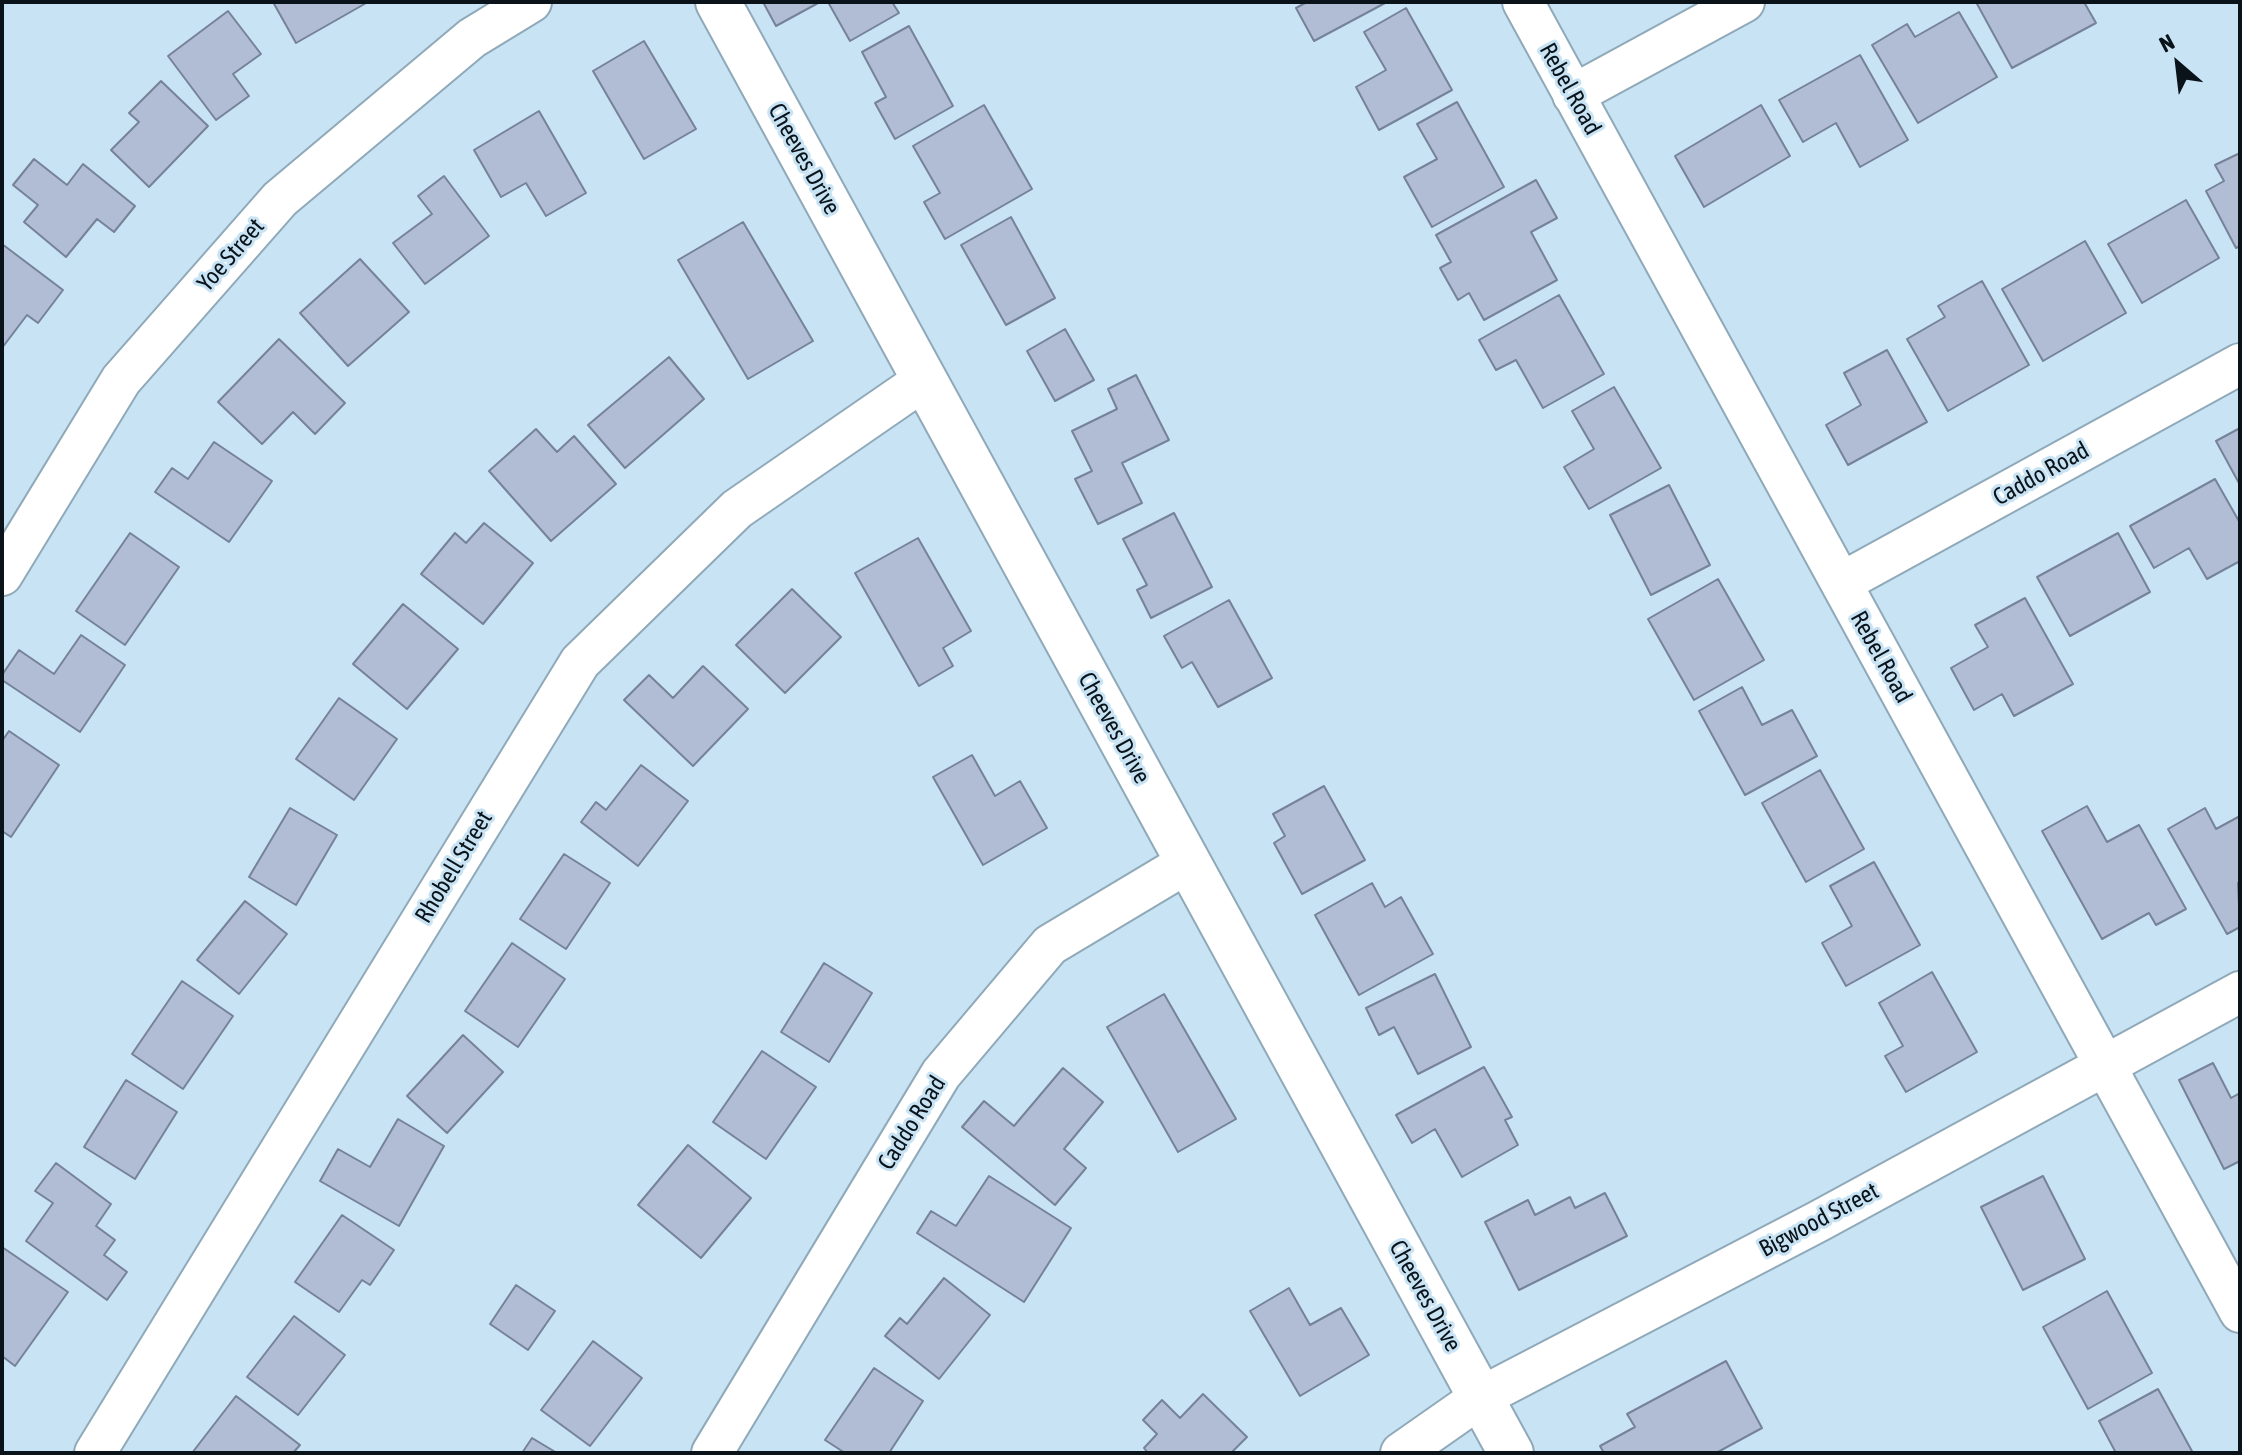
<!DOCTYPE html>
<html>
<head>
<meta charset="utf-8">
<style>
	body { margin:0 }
	#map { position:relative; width:2242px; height:1455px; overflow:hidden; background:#c8e3f4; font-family:"Asap Condensed",sans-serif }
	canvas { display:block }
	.frame { position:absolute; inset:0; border:4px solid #0a1319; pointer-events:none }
	.north { position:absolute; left:2138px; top:24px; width:80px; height:80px; -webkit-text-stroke:6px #c8e3f4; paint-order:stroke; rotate:332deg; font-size:22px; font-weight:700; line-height:32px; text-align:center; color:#0a1319 }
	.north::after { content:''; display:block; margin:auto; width:28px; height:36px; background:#0a1319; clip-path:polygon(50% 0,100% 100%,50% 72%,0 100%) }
</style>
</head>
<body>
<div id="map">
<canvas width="2242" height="1455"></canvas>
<div class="frame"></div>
<div class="north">N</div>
</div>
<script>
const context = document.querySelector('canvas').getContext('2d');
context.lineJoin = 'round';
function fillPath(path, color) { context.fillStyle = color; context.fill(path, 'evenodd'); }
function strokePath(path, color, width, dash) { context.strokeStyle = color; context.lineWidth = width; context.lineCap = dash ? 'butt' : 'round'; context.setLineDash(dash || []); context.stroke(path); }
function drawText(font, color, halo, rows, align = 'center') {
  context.font = font + ' "Asap Condensed",sans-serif'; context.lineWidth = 6; context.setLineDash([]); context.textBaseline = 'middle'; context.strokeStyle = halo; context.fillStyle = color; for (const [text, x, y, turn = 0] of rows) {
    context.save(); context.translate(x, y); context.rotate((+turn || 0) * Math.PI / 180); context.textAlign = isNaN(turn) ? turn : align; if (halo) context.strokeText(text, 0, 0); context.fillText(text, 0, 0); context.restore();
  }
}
const building = new Path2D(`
	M 273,2 L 368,2 L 296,43 Z
	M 763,2 L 820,2 L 776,26 Z
	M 828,2 L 892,2 L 899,13 L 850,41 Z
	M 1307,2 L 1387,2 L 1314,41 L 1296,8 Z
	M 1976,2 L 2084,2 L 2096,23 L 2012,68 Z
	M 1406,8 L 1452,90 L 1379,130 L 1356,87 L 1386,70 L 1364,32 Z
	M 228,11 L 261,54 L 233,74 L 249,96 L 216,120 L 168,56 Z
	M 1959,12 L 1997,77 L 1918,123 L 1872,45 L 1907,24 L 1915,37 Z
	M 909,26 L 953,106 L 895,139 L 875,103 L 886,97 L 862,52 Z
	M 644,41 L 696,129 L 644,159 L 593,71 Z
	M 1860,55 L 1908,140 L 1860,167 L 1836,123 L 1803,142 L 1779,100 Z
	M 161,81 L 208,126 L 149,187 L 111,150 L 139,122 L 129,113 Z
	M 1457,102 L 1504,187 L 1432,227 L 1404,177 L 1437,159 L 1417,124 Z
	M 984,105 L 1032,189 L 945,239 L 924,202 L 940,193 L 913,146 Z
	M 1761,105 L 1790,156 L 1704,207 L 1675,156 Z
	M 539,111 L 586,193 L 546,216 L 526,183 L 501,197 L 474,150 Z
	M 2240,153 L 2240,246 L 2236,248 L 2206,191 L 2224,181 L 2215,165 Z
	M 34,159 L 67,185 L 83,164 L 135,206 L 114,232 L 97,219 L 66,257 L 24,222 L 38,205 L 13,185 Z
	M 444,176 L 489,236 L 425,284 L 393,243 L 432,214 L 418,196 Z
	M 1536,180 L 1557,218 L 1531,232 L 1557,280 L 1484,320 L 1469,293 L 1458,300 L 1440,268 L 1451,262 L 1436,235 Z
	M 2186,200 L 2219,258 L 2142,303 L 2108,244 Z
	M 1011,217 L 1055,298 L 1006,325 L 961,245 Z
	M 743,222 L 813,341 L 748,379 L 678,260 Z
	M 2085,241 L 2126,313 L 2043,361 L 2002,289 Z
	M 2,244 L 63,290 L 38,323 L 27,315 L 2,348 Z
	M 360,259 L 409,312 L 348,366 L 300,313 Z
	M 1982,281 L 2029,365 L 1948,411 L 1907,339 L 1945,317 L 1938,306 Z
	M 1559,295 L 1604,374 L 1543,408 L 1516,360 L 1496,370 L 1479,340 Z
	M 1065,329 L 1094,380 L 1055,401 L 1027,351 Z
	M 279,339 L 345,403 L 315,434 L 293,412 L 262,444 L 218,402 Z
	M 1887,350 L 1927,422 L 1848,465 L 1826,425 L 1861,405 L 1844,373 Z
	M 669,357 L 704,399 L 625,468 L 588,425 Z
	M 1136,375 L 1169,440 L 1122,463 L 1142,503 L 1098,524 L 1075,479 L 1092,471 L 1072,431 L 1117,409 L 1108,389 Z
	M 1614,387 L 1661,468 L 1589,509 L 1564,467 L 1594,449 L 1572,411 Z
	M 2240,428 L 2240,485 L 2216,441 Z
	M 536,429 L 557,452 L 574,436 L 616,484 L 551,541 L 489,471 Z
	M 214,442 L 272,481 L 229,542 L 155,492 L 172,468 L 188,479 Z
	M 2215,479 L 2240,523 L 2240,561 L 2207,579 L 2189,548 L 2154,568 L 2130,526 Z
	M 1669,485 L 1710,565 L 1651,595 L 1610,515 Z
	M 1174,513 L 1212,587 L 1151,618 L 1137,590 L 1147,585 L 1123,539 Z
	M 484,523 L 533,563 L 483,624 L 421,574 L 455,533 L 466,543 Z
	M 130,533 L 179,567 L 125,645 L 76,611 Z
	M 2118,533 L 2150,592 L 2070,636 L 2037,577 Z
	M 918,538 L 971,631 L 943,648 L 953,666 L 919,686 L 855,573 Z
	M 1718,579 L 1764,660 L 1694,700 L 1648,619 Z
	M 792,589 L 841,637 L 785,693 L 736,645 Z
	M 2025,598 L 2073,684 L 2014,716 L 2002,694 L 1974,710 L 1951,668 L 1988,647 L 1975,625 Z
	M 1229,600 L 1272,678 L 1218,707 L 1192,662 L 1182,668 L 1164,636 Z
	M 403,604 L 458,649 L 407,709 L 353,664 Z
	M 81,635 L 125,665 L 80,732 L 2,680 L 2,675 L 19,650 L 54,674 Z
	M 703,666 L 748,709 L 693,766 L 624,700 L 649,675 L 673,698 Z
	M 1742,687 L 1762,725 L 1792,710 L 1817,756 L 1745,795 L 1699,711 Z
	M 339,698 L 397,739 L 354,800 L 296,759 Z
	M 9,731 L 59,765 L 11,837 L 2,831 L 2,741 Z
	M 972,755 L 995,796 L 1020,781 L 1047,828 L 983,865 L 933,777 Z
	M 641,765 L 688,801 L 638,866 L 581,822 L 596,802 L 606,810 Z
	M 1820,770 L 1864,849 L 1806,882 L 1762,803 Z
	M 1324,786 L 1365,860 L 1302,894 L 1274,843 L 1285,836 L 1273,814 Z
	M 2087,806 L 2107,842 L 2139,825 L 2186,909 L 2156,925 L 2149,913 L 2102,939 L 2042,831 Z
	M 290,808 L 337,835 L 296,905 L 249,877 Z
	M 2205,808 L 2216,829 L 2240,816 L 2240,881 L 2238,883 L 2240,927 L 2227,934 L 2168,829 Z
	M 564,854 L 610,883 L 566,949 L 520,919 Z
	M 1874,862 L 1920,945 L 1846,986 L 1822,943 L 1852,926 L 1830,886 Z
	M 1372,883 L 1385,907 L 1401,897 L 1433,954 L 1359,995 L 1315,915 Z
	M 245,901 L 287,934 L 239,994 L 197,960 Z
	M 512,943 L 565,979 L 518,1047 L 465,1011 Z
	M 824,963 L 872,993 L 829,1062 L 781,1032 Z
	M 1932,972 L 1977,1052 L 1906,1092 L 1885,1056 L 1903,1046 L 1879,1003 Z
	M 1435,974 L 1471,1047 L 1418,1074 L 1394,1027 L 1379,1035 L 1366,1008 Z
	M 182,981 L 233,1016 L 183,1089 L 132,1054 Z
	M 1164,994 L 1236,1119 L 1178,1152 L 1107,1027 Z
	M 463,1035 L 503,1072 L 447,1133 L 407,1096 Z
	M 762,1051 L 816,1087 L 766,1159 L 713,1122 Z
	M 2213,1063 L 2231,1098 L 2240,1093 L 2240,1161 L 2224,1169 L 2179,1080 Z
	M 1484,1067 L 1512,1117 L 1505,1120 L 1518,1145 L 1462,1177 L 1435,1129 L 1412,1143 L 1396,1115 Z
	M 1063,1068 L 1103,1102 L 1064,1149 L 1086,1168 L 1055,1205 L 962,1127 L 984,1101 L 1014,1126 Z
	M 126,1080 L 177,1112 L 135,1179 L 84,1147 Z
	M 398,1119 L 444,1146 L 399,1226 L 320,1181 L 338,1149 L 370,1167 Z
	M 688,1145 L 751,1198 L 701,1258 L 638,1205 Z
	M 56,1163 L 111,1204 L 96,1226 L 115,1240 L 104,1255 L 127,1272 L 107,1300 L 26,1241 L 53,1203 L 35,1191 Z
	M 989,1176 L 1071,1228 L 1024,1302 L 917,1233 L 931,1211 L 956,1226 Z
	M 2043,1176 L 2085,1259 L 2023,1290 L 1981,1207 Z
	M 1605,1193 L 1627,1236 L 1519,1290 L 1485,1222 L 1528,1200 L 1535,1215 L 1570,1197 L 1575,1208 Z
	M 342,1215 L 394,1250 L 370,1285 L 362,1280 L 339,1312 L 295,1282 Z
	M 2,1247 L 68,1292 L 15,1366 L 2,1356 Z
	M 944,1278 L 990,1315 L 939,1379 L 885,1336 L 900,1318 L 907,1324 Z
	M 516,1285 L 555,1311 L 528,1350 L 490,1324 Z
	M 1289,1288 L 1310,1325 L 1341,1308 L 1369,1355 L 1300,1396 L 1250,1311 Z
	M 2107,1291 L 2152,1373 L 2088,1409 L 2043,1327 Z
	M 294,1316 L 345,1355 L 298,1415 L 247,1377 Z
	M 593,1341 L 642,1378 L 590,1446 L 541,1410 Z
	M 1726,1361 L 1762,1428 L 1716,1453 L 1604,1453 L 1600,1446 L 1635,1427 L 1627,1414 Z
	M 874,1368 L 923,1401 L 889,1453 L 845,1453 L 825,1440 Z
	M 2158,1389 L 2193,1453 L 2116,1453 L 2099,1421 Z
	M 1203,1394 L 1247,1437 L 1231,1453 L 1148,1453 L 1144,1448 L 1157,1434 L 1143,1420 L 1162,1400 L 1180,1418 Z
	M 236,1396 L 300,1445 L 293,1453 L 192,1453 Z
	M 532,1438 L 557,1453 L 522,1453 Z`);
fillPath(building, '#b0bdd5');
strokePath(building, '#768298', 2);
const street = new Path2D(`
	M 1523,2 L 2240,1312
	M 1573,95 L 1744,2
	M 2,575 L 121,380 L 280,199 L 472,38 L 531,2
	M 1841,583 L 2240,364
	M 95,1453 L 580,662 L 737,509 L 924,380
	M 712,1453 L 941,1074 L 1050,945 L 1187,863
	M 1401,1453 L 1481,1397 L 1819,1221 L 2240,992`);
const secondary = new Path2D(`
	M 718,2 L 1511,1453`);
strokePath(street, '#8fa9b9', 44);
strokePath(secondary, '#8fa9b9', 48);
strokePath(street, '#fff', 40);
strokePath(secondary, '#fff', 44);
drawText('24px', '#0a1319', '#c8e3f4', [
	["Rebel Road",1570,89,61],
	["Cheeves Drive",804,159,61],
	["Yoe Street",231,255,-49],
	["Caddo Road",2041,474,-29],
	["Rebel Road",1881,657,61],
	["Cheeves Drive",1114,728,61],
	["Rhobell Street",454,867,-59],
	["Caddo Road",912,1123,-58],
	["Bigwood Street",1819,1220,-28],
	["Cheeves Drive",1425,1296,61]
]);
</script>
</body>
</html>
